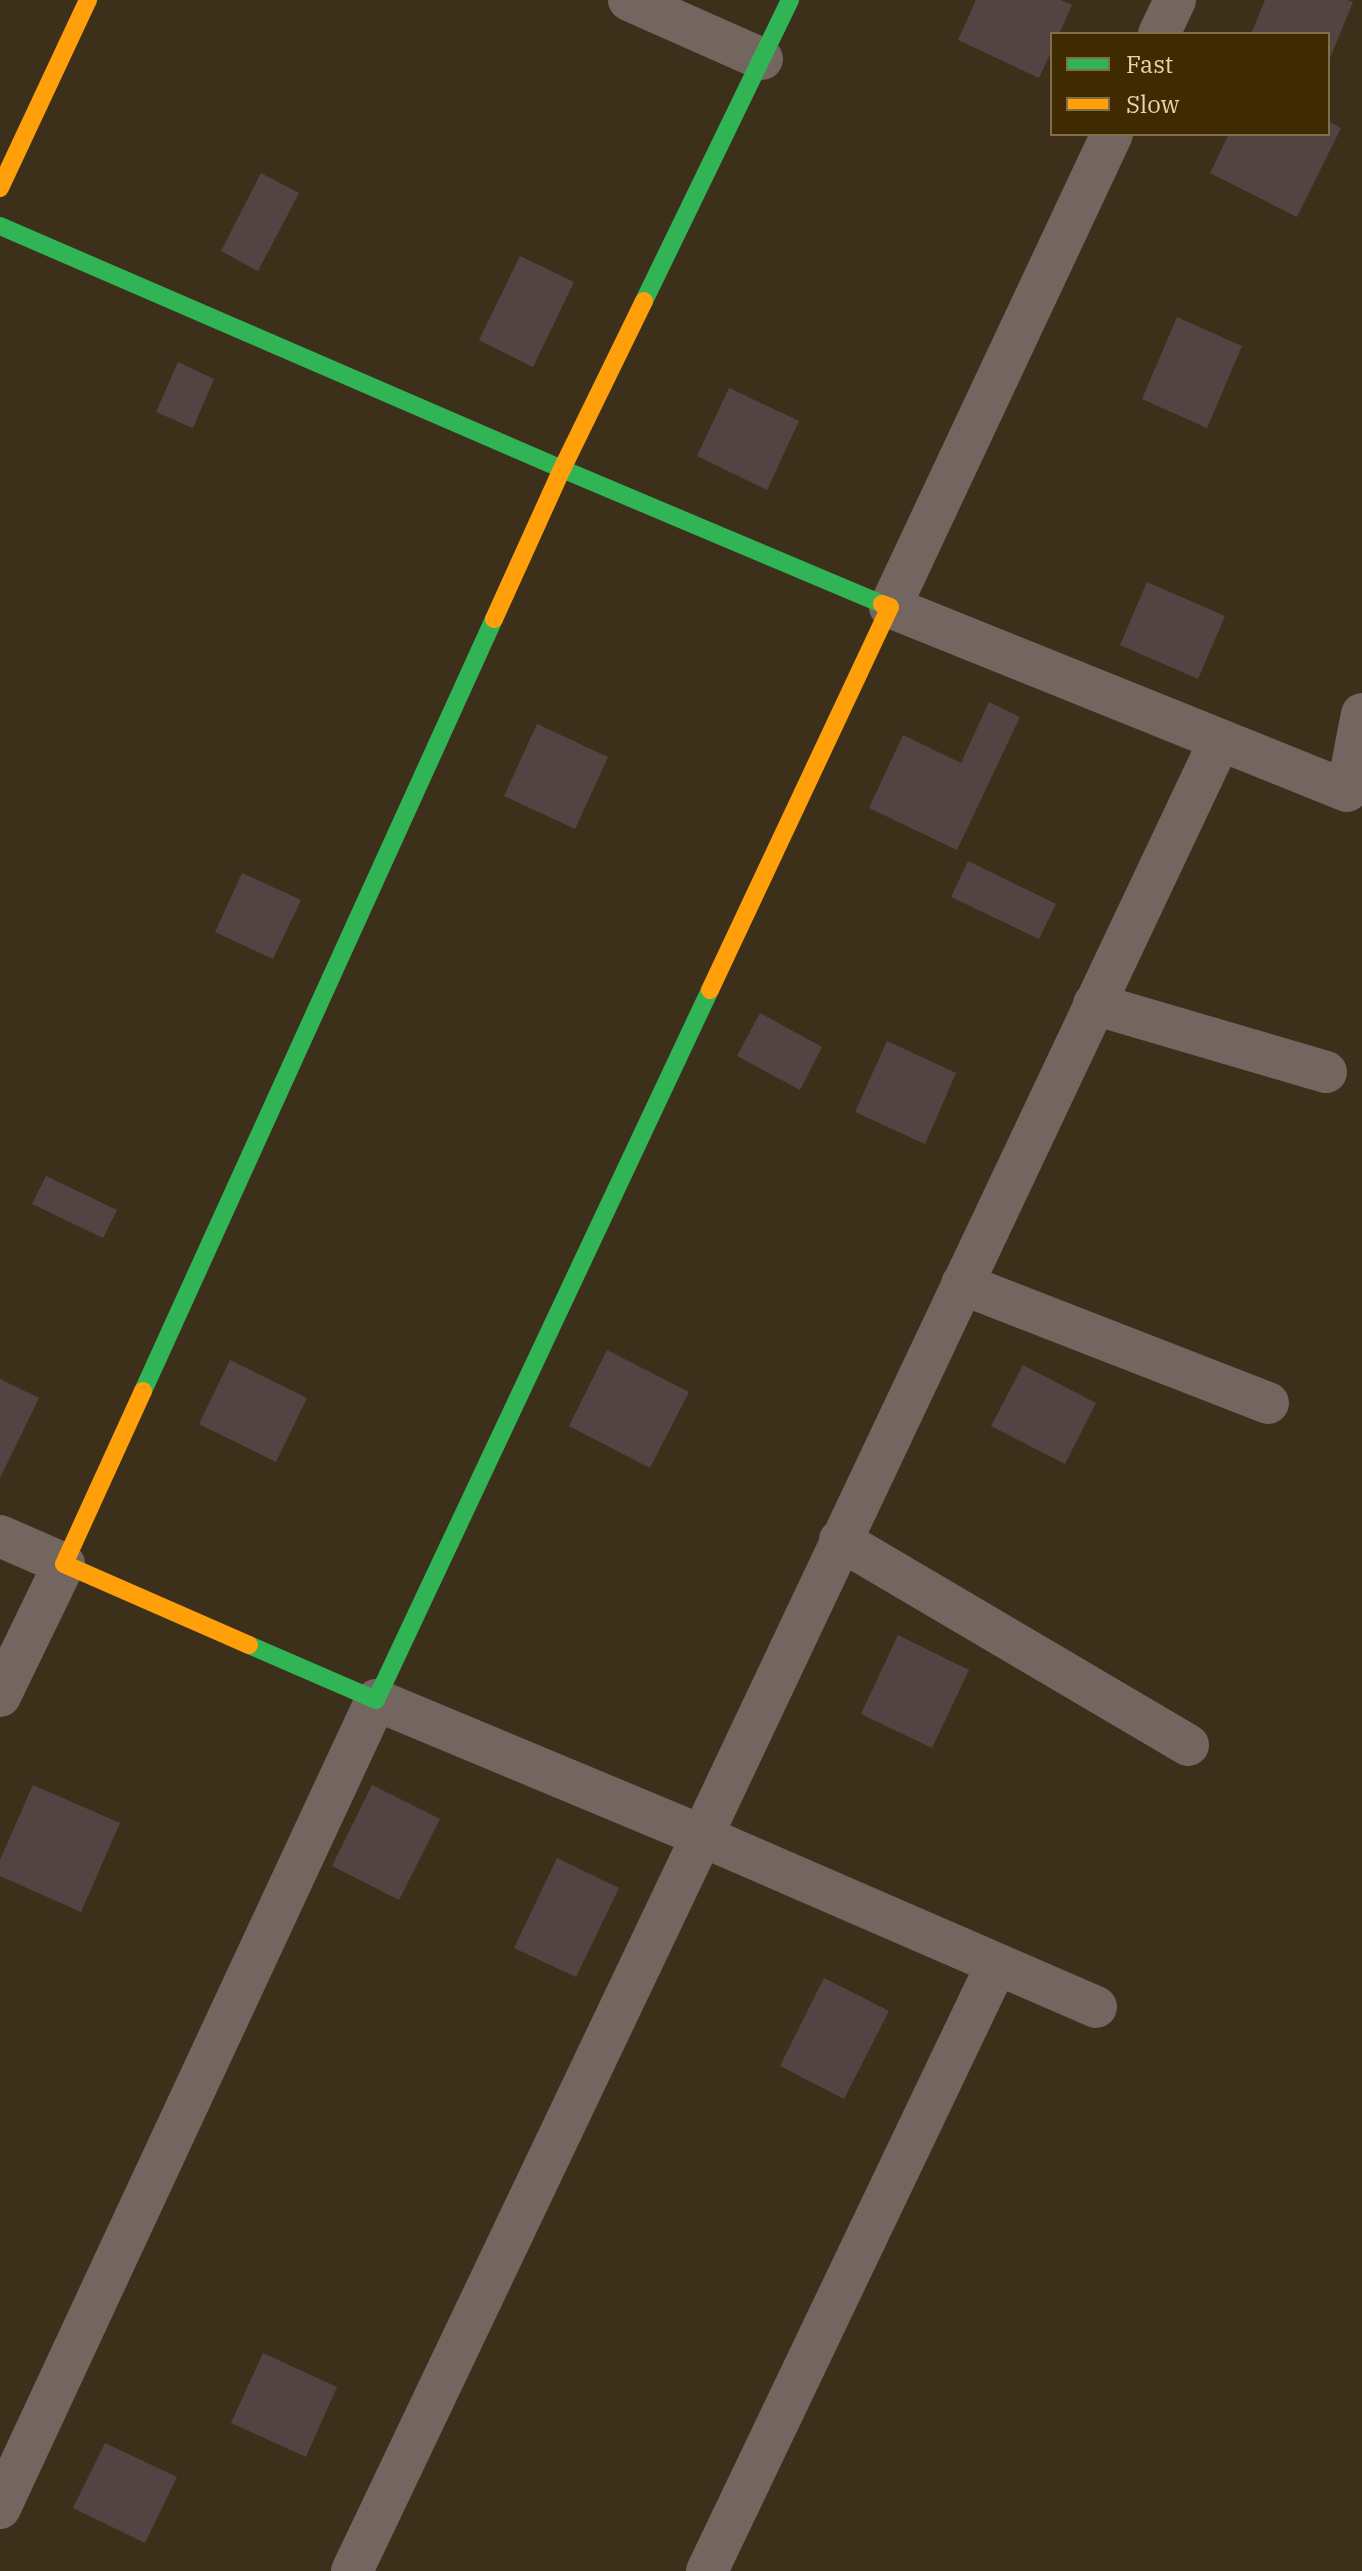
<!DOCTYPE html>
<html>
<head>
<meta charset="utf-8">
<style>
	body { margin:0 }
	#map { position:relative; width:1362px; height:2571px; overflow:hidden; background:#3c301b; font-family:"IBM Plex Serif",serif }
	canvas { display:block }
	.legend { position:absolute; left:1050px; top:32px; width:280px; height:104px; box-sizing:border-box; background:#3f2a02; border:2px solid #836d48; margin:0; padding:10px 14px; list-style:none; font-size:24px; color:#e8d2b1 }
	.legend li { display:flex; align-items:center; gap:16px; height:40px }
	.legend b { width:40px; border:2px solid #836d48 }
</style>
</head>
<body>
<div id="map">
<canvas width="1362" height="2571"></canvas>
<ul class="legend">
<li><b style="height:10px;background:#30b455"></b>Fast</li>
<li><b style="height:10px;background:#ff9f0a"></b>Slow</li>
</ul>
</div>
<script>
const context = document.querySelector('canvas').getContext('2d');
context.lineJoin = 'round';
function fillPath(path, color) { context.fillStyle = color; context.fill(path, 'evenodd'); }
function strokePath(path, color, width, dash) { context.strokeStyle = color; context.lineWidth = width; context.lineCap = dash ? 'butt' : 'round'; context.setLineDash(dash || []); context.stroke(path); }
fillPath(new Path2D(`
	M 976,0 L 1061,0 L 1072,5 L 1059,34 L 1052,34 L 1052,50 L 1039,78 L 958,40 Z
	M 1265,0 L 1347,0 L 1353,2 L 1328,63 L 1328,34 L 1251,34 Z
	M 1328,121 L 1341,128 L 1297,217 L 1210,173 L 1229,134 L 1328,134 Z
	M 261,173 L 299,193 L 258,271 L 221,251 Z
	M 520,256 L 574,282 L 533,367 L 479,340 Z
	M 1177,317 L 1242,346 L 1207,428 L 1142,399 Z
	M 178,362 L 214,379 L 193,428 L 156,412 Z
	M 729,388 L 799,421 L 767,490 L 697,456 Z
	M 1147,582 L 1225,616 L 1198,679 L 1120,645 Z
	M 989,702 L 1020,717 L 957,850 L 869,808 L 903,735 L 961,763 Z
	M 537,724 L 608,757 L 575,829 L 504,796 Z
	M 968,861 L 1056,904 L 1039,939 L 951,897 Z
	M 242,873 L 301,900 L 273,959 L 215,932 Z
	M 760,1013 L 822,1047 L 800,1090 L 737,1056 Z
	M 887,1041 L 956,1073 L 925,1144 L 855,1112 Z
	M 46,1176 L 117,1210 L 103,1238 L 32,1204 Z
	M 607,1350 L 689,1392 L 650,1468 L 569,1426 Z
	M 230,1360 L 307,1398 L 276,1462 L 199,1424 Z
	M 1023,1365 L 1096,1403 L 1065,1464 L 991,1426 Z
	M 0,1379 L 39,1398 L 0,1478 Z
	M 898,1635 L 969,1670 L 932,1748 L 861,1714 Z
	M 33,1785 L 120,1823 L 81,1912 L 0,1876 L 0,1860 Z
	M 372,1785 L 440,1819 L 399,1900 L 332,1866 Z
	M 557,1858 L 619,1888 L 576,1977 L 514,1948 Z
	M 824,1978 L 889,2011 L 844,2099 L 780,2066 Z
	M 263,2353 L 337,2387 L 306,2457 L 231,2423 Z
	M 105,2443 L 177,2477 L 145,2543 L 73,2508 Z`), '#534444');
strokePath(new Path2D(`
	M 629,0 L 762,59
	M 1159,34 L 1175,0
	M 1112,134 L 890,607 L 1347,791 L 1362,714
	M 1094,1004 L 1326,1072
	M 962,1284 L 1268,1403
	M 0,1536 L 64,1564 L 0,1696
	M 840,1540 L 1188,1745
	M 0,2508 L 376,1700 L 702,1836 L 1220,740
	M 352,2571 L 702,1836 L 1096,2007
	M 707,2571 L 997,1964`), '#73655f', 42);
strokePath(new Path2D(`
	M 0,226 L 562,469 L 882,604
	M 644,301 L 790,0
	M 143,1391 L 494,619
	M 249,1645 L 376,1700 L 710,990`), '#30b455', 18);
strokePath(new Path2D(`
	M 0,188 L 88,0
	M 494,619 L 562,469 L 644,301
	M 710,990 L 890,607 L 882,604
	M 143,1391 L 64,1564 L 249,1645`), '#ff9f0a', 18);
</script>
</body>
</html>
